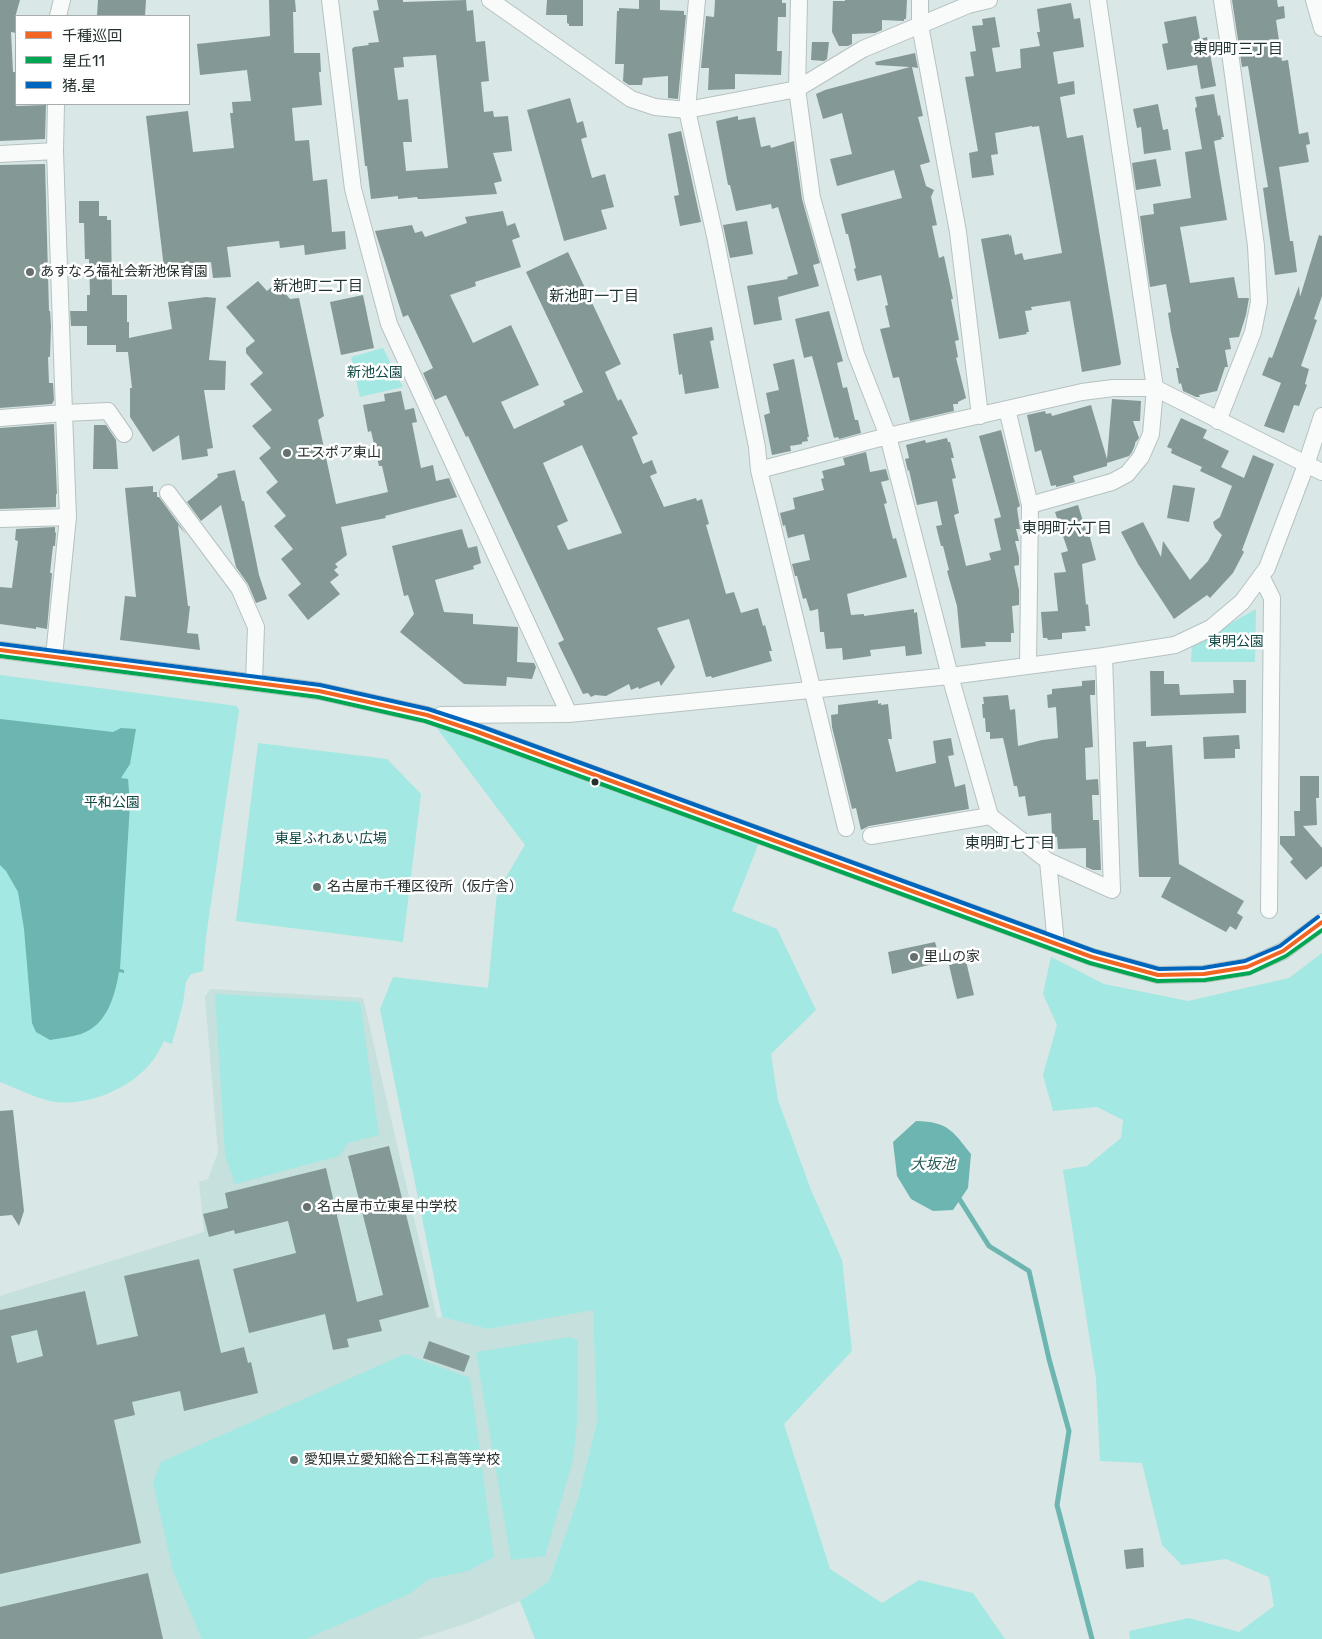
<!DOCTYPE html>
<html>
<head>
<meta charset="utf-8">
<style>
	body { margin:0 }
	#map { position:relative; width:1322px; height:1639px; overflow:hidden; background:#d9e7e6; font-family:Rubik,"Noto Sans JP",sans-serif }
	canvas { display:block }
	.legend { position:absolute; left:15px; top:15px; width:175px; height:90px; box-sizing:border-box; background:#fff; border:1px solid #a8acac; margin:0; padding:6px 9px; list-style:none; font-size:15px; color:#26302f }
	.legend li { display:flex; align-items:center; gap:10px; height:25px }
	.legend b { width:25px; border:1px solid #a8acac }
</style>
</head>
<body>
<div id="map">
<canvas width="1322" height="1639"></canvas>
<ul class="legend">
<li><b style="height:6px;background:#f26522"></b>千種巡回</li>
<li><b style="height:6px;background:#00a651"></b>星丘11</li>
<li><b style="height:6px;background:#0065bd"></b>猪.星</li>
</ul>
</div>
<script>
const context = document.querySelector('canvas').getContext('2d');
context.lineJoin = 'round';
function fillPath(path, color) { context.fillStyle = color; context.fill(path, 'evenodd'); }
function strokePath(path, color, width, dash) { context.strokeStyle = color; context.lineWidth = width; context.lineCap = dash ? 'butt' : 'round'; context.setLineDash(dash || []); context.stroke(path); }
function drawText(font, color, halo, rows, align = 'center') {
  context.font = font + ' Rubik,"Noto Sans JP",sans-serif'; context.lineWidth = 5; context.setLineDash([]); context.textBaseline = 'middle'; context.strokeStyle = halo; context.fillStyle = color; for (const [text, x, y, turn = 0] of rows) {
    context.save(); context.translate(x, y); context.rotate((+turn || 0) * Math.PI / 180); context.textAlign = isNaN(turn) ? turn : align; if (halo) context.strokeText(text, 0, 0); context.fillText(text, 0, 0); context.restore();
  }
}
fillPath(new Path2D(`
	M 210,989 L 363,998 L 437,1318 L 442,1317 L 488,1329 L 593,1309 L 597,1422 L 578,1498 L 549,1581 L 520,1601 L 468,1623 L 417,1639 L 0,1639 L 0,1296 L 204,1232 L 199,1182 L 208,1179 L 218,1152 L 205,997 Z`), '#c5e0dd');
fillPath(new Path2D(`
	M 383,348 L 403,387 L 360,397 L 351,357 Z
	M 1256,609 L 1255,662 L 1191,662 L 1192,645 Z
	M 0,675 L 237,706 L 239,711 L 206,937 L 203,971 L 191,974 L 186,982 L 183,1003 L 172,1044 L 164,1041 C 160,1049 156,1057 150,1064 C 128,1090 84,1108 50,1101 C 33,1097 16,1088 0,1082 Z
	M 427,715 L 760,840 L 732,911 L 777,929 L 816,1010 L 771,1054 L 778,1100 L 811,1190 L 842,1260 L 852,1351 L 784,1424 L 830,1569 L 882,1603 L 919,1580 L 973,1593 L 1005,1639 L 535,1639 L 520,1601 L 549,1581 L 578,1498 L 597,1422 L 593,1310 L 488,1329 L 442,1317 L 380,1009 L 393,977 L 488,988 L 497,892 L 525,845 Z
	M 258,743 L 387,759 L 421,794 L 403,942 L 236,921 Z
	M 1322,953 L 1322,1639 L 1130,1639 L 1129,1631 L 1189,1618 L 1239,1632 L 1274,1606 L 1269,1577 L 1226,1559 L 1182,1565 L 1162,1545 L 1142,1463 L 1100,1461 L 1096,1379 L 1063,1170 L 1087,1166 L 1121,1138 L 1123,1120 L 1097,1107 L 1053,1111 L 1043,1075 L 1057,1025 L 1043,994 L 1051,957 L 1104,984 L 1188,1001 L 1289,978 Z
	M 215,994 L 360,1002 L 379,1135 L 348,1143 L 339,1156 L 235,1184 L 225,1155 Z
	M 569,1337 L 578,1340 L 577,1422 L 573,1460 L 545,1556 L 511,1560 L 476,1352 Z
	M 405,1354 L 470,1378 L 494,1557 L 468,1571 L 429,1579 L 411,1593 L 306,1639 L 202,1639 L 173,1571 L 153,1483 L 161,1462 Z`), '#a3e8e2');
fillPath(new Path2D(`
	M 0,719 L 113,732 L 121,728 L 136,729 L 130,764 L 121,778 L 128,779 L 130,804 L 120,969 L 124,970 L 124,973 L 119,972 C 115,996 107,1025 81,1034 C 71,1037 60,1038 50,1040 L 36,1032 L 32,1023 L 24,929 L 18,892 L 6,871 L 0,865 Z
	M 916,1121 C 948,1122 952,1130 971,1154 L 968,1188 L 953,1210 L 933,1211 L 911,1199 L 897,1176 L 893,1142 Z`), '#6db5b0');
strokePath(new Path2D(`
	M 960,1200 L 989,1246 L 1029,1271 L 1049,1359 L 1069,1431 L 1057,1505 L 1092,1639`), '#6db5b0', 5);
fillPath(new Path2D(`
	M 0,0 L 20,0 L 16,14 L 16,33 L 11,32 L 13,72 L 16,72 L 16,106 L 46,105 L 45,139 L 0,141 Z
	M 98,0 L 146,0 L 145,16 L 97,16 Z
	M 269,0 L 295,0 L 296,12 L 293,12 L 294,53 L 320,53 L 321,72 L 319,72 L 322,105 L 292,108 L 295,141 L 309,140 L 313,181 L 327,179 L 332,232 L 345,231 L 346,249 L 305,255 L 304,245 L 280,248 L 279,241 L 227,247 L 231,277 L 213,278 L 211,262 L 164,268 L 146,116 L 188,111 L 193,152 L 234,148 L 230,113 L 233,113 L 232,102 L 251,101 L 247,70 L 200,75 L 197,44 L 270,36 Z
	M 377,0 L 403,0 L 403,2 L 466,0 L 467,11 L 473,10 L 476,42 L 485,41 L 489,81 L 481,82 L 484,112 L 493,111 L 494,117 L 508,116 L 512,151 L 493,153 L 502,181 L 494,183 L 497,194 L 423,199 L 418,199 L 417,197 L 398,199 L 398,196 L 371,199 L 367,166 L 365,166 L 352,49 L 354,47 L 369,45 L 368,43 L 379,42 L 373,11 L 379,10 ZM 436,55 L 448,168 L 406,171 L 403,142 L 412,142 L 408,99 L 398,100 L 394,68 L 404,67 L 403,57 Z
	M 547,0 L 583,0 L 583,26 L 569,26 L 569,24 L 567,23 L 567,15 L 546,15 Z
	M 639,0 L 660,0 L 660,10 L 684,11 L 684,15 L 686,15 L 678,99 L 668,98 L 668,76 L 643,78 L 642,85 L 629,85 L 623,81 L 624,64 L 615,64 L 617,11 L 619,11 L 619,8 L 639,9 Z
	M 715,0 L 782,0 L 782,3 L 786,3 L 786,17 L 778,17 L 777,51 L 782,51 L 781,75 L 735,74 L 735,89 L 708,90 L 709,68 L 701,68 L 706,16 L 714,17 Z
	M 845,0 L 907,0 L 906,19 L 904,19 L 904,21 L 882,20 L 882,30 L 875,33 L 852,34 L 852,44 L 848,46 L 839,46 L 832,32 L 833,1 L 845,1 Z
	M 1232,0 L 1277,0 L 1278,7 L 1284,6 L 1285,18 L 1276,20 L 1282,61 L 1288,60 L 1299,134 L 1308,132 L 1310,144 L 1306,145 L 1309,162 L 1279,167 L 1290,241 L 1293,241 L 1297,272 L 1275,275 L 1263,188 L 1268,187 L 1248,66 L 1242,67 Z
	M 1071,3 L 1074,19 L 1080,18 L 1084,47 L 1053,52 L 1058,84 L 1074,81 L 1075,94 L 1060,97 L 1067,138 L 1083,135 L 1121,363 L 1120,365 L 1082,372 L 1070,301 L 1031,307 L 1032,310 L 1025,311 L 1029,332 L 1026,332 L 1027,334 L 999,339 L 981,239 L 1009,234 L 1009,236 L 1011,235 L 1015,255 L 1022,253 L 1024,260 L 1062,253 L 1039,126 L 1032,127 L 1032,126 L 995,133 L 998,154 L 991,155 L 994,175 L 972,178 L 969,153 L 978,151 L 965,77 L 974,76 L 970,52 L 976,51 L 972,26 L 983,25 L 982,19 L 995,17 L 1000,47 L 992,48 L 996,72 L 1021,68 L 1020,49 L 1040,46 L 1037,32 L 1040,32 L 1037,9 Z
	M 1196,16 L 1200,39 L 1207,37 L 1216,86 L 1201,89 L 1197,65 L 1167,70 L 1162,44 L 1168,43 L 1164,22 Z
	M 812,42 L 829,42 L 827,59 L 824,61 L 811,60 Z
	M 915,53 L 918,68 L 912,67 L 923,116 L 918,117 L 930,162 L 920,165 L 926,186 L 934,190 L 931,197 L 937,225 L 932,226 L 939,258 L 944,256 L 953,299 L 951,299 L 959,340 L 955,341 L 958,357 L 956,358 L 966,398 L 958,402 L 958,404 L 953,404 L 954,411 L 910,421 L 899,377 L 893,378 L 880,329 L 890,327 L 885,306 L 888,305 L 881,275 L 857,281 L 854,269 L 856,268 L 848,234 L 846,234 L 841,214 L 902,198 L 894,170 L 837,186 L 830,159 L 852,154 L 842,113 L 823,119 L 816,94 L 825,90 L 910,67 L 876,65 L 875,62 Z
	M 1214,94 L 1218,116 L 1220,115 L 1224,137 L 1221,137 L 1222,139 L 1214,141 L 1227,220 L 1180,227 L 1190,283 L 1234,277 L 1238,298 L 1249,298 L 1246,315 L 1239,337 L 1229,338 L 1231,349 L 1225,350 L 1228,367 L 1225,367 L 1217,391 L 1199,395 L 1200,397 L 1196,397 L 1183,391 L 1181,383 L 1179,384 L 1176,368 L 1179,368 L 1171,332 L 1168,313 L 1171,312 L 1166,284 L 1150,287 L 1140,216 L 1154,214 L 1153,204 L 1191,198 L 1185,152 L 1202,149 L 1195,109 L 1197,106 L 1195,97 Z
	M 570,98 L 577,123 L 583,121 L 587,137 L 581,139 L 592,178 L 605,174 L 614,207 L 601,210 L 607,229 L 564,241 L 527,110 Z
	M 1158,104 L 1163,130 L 1168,129 L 1171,150 L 1144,154 L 1141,127 L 1137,128 L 1133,109 Z
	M 738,116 L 738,120 L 755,117 L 761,147 L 770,145 L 771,148 L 794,141 L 802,199 L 820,263 L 813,265 L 819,286 L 778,297 L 782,320 L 754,325 L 747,286 L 788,279 L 787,277 L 798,274 L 778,207 L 772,209 L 771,204 L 736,211 L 730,185 L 728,185 L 716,121 Z
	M 681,131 L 701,222 L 680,226 L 674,196 L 679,195 L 668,134 Z
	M 1156,159 L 1161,186 L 1136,190 L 1132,163 Z
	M 45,164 L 49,311 L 50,311 L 51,326 L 50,357 L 48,357 L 49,383 L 53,383 L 54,400 L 52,404 L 0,408 L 0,165 Z
	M 79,201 L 99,201 L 99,216 L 107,216 L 107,220 L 111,220 L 112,295 L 127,295 L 127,322 L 129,322 L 129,338 L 172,329 L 168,302 L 206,297 L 216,298 L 209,360 L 226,361 L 225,390 L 204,390 L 213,448 L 207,449 L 208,456 L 182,460 L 179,435 L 153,452 L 130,417 L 130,388 L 132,388 L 128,352 L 116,352 L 116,345 L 87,345 L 87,326 L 71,326 L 70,311 L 87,311 L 87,295 L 90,295 L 89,259 L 85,259 L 84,223 L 79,223 Z
	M 503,211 L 507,226 L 515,223 L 520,237 L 512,240 L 521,267 L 475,282 L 476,286 L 450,295 L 473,343 L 511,325 L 539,385 L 501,402 L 514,429 L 565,405 L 563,401 L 583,392 L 526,272 L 568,252 L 621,364 L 605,372 L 618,401 L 621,399 L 638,434 L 632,437 L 643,464 L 652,460 L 657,473 L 650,476 L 664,507 L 696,498 L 697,501 L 702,499 L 709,524 L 706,525 L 726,594 L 734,592 L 741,613 L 758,608 L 763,626 L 765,625 L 772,651 L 769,651 L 772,661 L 712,678 L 711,676 L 706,677 L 689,619 L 657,628 L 675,667 L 661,686 L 659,681 L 639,689 L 638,687 L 631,690 L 629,684 L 606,696 L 595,695 L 591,697 L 588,693 L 583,694 L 558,643 L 564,640 L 468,436 L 466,437 L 446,395 L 435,400 L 423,373 L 433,368 L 408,315 L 403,317 L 375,231 L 412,225 L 415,233 L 422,231 L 425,237 L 467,223 L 465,217 ZM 582,445 L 622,533 L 568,550 L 557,526 L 568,521 L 543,463 Z
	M 747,221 L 753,254 L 730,258 L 723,225 Z
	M 1319,235 L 1322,236 L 1322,296 L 1314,319 L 1317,320 L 1301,366 L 1309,369 L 1305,384 L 1307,385 L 1299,406 L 1294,405 L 1284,433 L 1264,426 L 1281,383 L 1262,375 L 1269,357 L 1272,358 L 1299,286 L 1300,297 Z
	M 258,281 L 267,291 L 276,283 L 290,299 L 299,298 L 324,416 L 318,420 L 336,504 L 388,492 L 382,466 L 379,466 L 371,431 L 368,432 L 363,405 L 385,401 L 384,394 L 401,391 L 405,410 L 414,408 L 417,422 L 412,423 L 421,468 L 433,465 L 436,481 L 449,478 L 457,497 L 385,516 L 386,518 L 341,527 L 347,555 L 335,564 L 338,567 L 334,570 L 339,575 L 330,582 L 340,594 L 308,620 L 288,595 L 301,584 L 281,559 L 293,549 L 274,526 L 286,516 L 266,492 L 278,482 L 259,458 L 271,448 L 252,426 L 272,410 L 250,384 L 263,373 L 246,353 L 246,348 L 255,341 L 226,307 Z
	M 363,295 L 374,348 L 341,355 L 330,302 Z
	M 829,311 L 843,361 L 837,363 L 843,388 L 847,387 L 855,420 L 858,420 L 861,433 L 839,439 L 838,437 L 834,438 L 812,356 L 804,358 L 795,319 Z
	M 712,327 L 714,340 L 710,341 L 719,388 L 685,394 L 682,374 L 679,375 L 673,334 Z
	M 794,359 L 809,437 L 807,437 L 808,441 L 802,442 L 802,444 L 790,446 L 791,451 L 772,455 L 764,415 L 770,413 L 766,393 L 779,390 L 773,364 Z
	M 1112,399 L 1141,401 L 1140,421 L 1133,421 L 1139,438 L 1135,443 L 1135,445 L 1132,452 L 1129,456 L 1107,463 L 1107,466 L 1073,476 L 1075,482 L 1056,487 L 1056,485 L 1051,486 L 1041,450 L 1035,452 L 1027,415 L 1045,411 L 1046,414 L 1051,413 L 1052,416 L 1091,405 L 1107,459 Z
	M 1181,418 L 1207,430 L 1203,438 L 1229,451 L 1221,467 L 1244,478 L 1253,455 L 1274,464 L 1242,550 L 1244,552 L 1233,573 L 1210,598 L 1207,595 L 1174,619 L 1138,564 L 1121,532 L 1143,522 L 1161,557 L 1163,541 L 1190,580 L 1208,561 L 1222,535 L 1215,528 L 1213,522 L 1220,517 L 1232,486 L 1200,471 L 1202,467 L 1171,453 L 1172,449 L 1167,447 Z
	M 54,424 L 57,494 L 56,494 L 56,507 L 0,509 L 0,428 Z
	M 94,425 L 106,425 L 116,440 L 118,469 L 93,469 Z
	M 1001,430 L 1020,506 L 1017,508 L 1020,529 L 1016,529 L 1019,541 L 1015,541 L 1019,557 L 1019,565 L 1014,566 L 1019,590 L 1019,605 L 1012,606 L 1014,633 L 1011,633 L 1011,642 L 985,642 L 986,646 L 961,648 L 957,606 L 947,571 L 949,570 L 943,546 L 941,546 L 936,526 L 942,525 L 937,501 L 917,505 L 909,470 L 908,471 L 905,459 L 909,458 L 906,445 L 925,440 L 926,443 L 947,438 L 948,442 L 950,442 L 954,458 L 951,458 L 956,478 L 952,479 L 959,513 L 954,515 L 966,566 L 991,560 L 989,553 L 1001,550 L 994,519 L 1001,517 L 979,436 Z
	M 866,452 L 870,472 L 886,469 L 889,480 L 881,482 L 887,503 L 884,504 L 893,539 L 896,538 L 907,577 L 847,594 L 851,615 L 864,614 L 864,616 L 914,609 L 914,613 L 917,612 L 922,654 L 906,656 L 905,646 L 870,650 L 871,656 L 843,660 L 842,648 L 826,649 L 824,632 L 820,632 L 818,609 L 810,611 L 806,598 L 803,599 L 797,576 L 795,576 L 792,564 L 810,560 L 804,534 L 788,538 L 785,525 L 783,526 L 780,513 L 795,509 L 793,498 L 824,490 L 821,479 L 824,478 L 822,471 L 845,465 L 843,458 Z
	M 235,470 L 242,501 L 244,501 L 259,575 L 267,599 L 256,603 L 248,584 L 236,567 L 221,505 L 201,521 L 187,502 L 218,477 L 217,474 Z
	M 1173,485 L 1195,488 L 1189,522 L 1167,518 Z
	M 153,486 L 153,492 L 157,492 L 157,497 L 159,497 L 186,534 L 178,525 L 188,606 L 190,606 L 187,633 L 198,634 L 200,650 L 120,640 L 125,596 L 136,597 L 125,488 Z
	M 1078,505 L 1088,537 L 1090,537 L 1096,560 L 1082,564 L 1086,605 L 1088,604 L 1090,626 L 1085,626 L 1086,631 L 1062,633 L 1062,639 L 1048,640 L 1047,638 L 1043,638 L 1041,612 L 1058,611 L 1054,573 L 1066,572 L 1061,553 L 1068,551 L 1055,512 Z
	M 55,527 L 55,532 L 56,533 L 55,546 L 53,546 L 50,573 L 52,573 L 47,629 L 36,627 L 36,629 L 0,624 L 0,587 L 12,588 L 18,541 L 15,540 L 16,529 Z
	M 462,529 L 468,548 L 477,546 L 481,563 L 473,566 L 474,569 L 435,580 L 444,612 L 473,614 L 473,624 L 518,627 L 517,662 L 534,663 L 536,667 L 532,679 L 507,677 L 506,686 L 464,684 L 400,632 L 414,614 L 408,595 L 404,596 L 392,546 Z
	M 1150,671 L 1164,671 L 1164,684 L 1179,684 L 1180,695 L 1234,693 L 1233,680 L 1246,680 L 1246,713 L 1151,716 Z
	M 1095,680 L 1095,695 L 1090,695 L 1093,747 L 1085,748 L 1086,780 L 1098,779 L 1099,795 L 1092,795 L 1093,820 L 1099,820 L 1101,870 L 1093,870 L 1086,867 L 1086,848 L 1058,849 L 1057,837 L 1052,837 L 1051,813 L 1028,816 L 1025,796 L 1019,797 L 1017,786 L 1014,786 L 1003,738 L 990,739 L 990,732 L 986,732 L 985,718 L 983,718 L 982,704 L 984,704 L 983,697 L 1008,695 L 1010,710 L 1015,709 L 1018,746 L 1042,740 L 1058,738 L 1056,707 L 1048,708 L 1047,695 L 1052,694 L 1052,689 L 1082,686 L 1082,681 Z
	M 878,700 L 878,704 L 881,703 L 881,705 L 888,704 L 892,739 L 888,739 L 896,772 L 936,763 L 933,741 L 951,738 L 954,755 L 948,756 L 955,787 L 965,784 L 969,809 L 869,826 L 861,830 L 856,808 L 852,809 L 832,727 L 831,715 L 838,714 L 838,705 Z
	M 1239,735 L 1240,749 L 1235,749 L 1235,758 L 1204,759 L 1203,737 Z
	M 1146,741 L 1146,747 L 1172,745 L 1179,864 L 1244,901 L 1237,913 L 1243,917 L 1236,930 L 1230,926 L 1226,932 L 1161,897 L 1171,877 L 1139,877 L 1133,742 Z
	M 1300,776 L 1319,776 L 1319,798 L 1316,798 L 1317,825 L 1303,826 L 1322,848 L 1322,866 L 1306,880 L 1290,862 L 1293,859 L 1280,844 L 1280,836 L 1295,836 L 1294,811 L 1300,811 Z
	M 935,942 L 941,962 L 892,974 L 888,952 Z
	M 966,961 L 974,995 L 957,999 L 949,965 Z
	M 13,1110 L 24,1211 L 19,1226 L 12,1215 L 0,1216 L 0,1111 Z
	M 389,1146 L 429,1307 L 379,1320 L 382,1331 L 347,1339 L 349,1347 L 333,1350 L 325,1314 L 249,1333 L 233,1269 L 296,1253 L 288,1221 L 235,1234 L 234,1230 L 209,1237 L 203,1214 L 228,1208 L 225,1193 L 326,1168 L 357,1302 L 383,1295 L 348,1156 Z
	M 199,1259 L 221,1353 L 244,1347 L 248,1363 L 251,1362 L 258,1393 L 184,1411 L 180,1391 L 132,1402 L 135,1415 L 114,1420 L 141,1543 L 0,1574 L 0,1310 L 85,1291 L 97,1345 L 138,1336 L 124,1276 ZM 37,1330 L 43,1356 L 17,1363 L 11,1336 Z
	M 429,1341 L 470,1356 L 464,1372 L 423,1358 Z
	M 1143,1548 L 1144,1567 L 1126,1569 L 1124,1550 Z
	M 148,1573 L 163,1639 L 0,1639 L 0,1607 Z`), '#849896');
const minor = new Path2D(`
	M 330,0 L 353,189 L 389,324 L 569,714
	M 490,0 L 631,99 L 655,107 L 687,110 L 715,236 L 757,447 L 759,470 L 846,828
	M 697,0 L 687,110 L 797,89 L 863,49 L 968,5 L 989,0
	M 799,0 L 797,89 L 812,198 L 856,354 L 888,436 L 950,676 L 990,816 L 1048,861 L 1112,890 L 1104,656
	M 920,0 L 920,25 L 958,232 L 980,416
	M 1314,0 L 1322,28
	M 58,16 L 62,0
	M 56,104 L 55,151 L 64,413 L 108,411 L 124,434
	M 0,154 L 55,151
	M 1007,409 L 1030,505 L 1028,665
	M 0,418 L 64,413 L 68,517
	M 1218,421 L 1253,332 L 1259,302 L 1256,246 L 1231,60 L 1222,0
	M 759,470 L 888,436 L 1082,392 L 1113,388 L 1155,388 L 1322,472
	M 168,493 L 239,588 L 256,627 L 254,682
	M 1030,505 L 1112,482 L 1127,474 L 1141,457 L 1151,434 L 1155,388 L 1098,0
	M 0,519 L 68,517 L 54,656
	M 1261,576 L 1272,598 L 1269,910
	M 0,650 L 319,691 L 427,715 L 475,731 L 1092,957 L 1158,975 L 1204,974 L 1247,967 L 1283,951 L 1322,922
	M 441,715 L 569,714 L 950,676 L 1104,656 L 1175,645 L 1211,628 L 1242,602 L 1267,568 L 1306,465 L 1322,416
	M 871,836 L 990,816
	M 1048,861 L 1056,944`);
strokePath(minor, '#b6c2c0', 18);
strokePath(minor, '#f9fbfb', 16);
strokePath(new Path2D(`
	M 0,650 L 319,691 L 427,715 L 475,731 L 1092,957 L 1158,975 L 1204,974 L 1247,967 L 1283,951 L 1322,922`), '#f26522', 4);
strokePath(new Path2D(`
	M 0,656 L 318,697 L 425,721 L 473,737 L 1090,963 L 1157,981 L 1205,980 L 1250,973 L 1286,956 L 1322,930`), '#00a651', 4);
strokePath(new Path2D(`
	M 1,644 L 320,685 L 428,709 L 477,725 L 1094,951 L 1159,969 L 1203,968 L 1245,961 L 1280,946 L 1318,917`), '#0065bd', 4);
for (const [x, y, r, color] of [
	[30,272,5,"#65706f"],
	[287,453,5,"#65706f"],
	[595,782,4.5,"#26302f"],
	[317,887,5,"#65706f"],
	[914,957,5,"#65706f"],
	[307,1207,5,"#65706f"],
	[294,1460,5,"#65706f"]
]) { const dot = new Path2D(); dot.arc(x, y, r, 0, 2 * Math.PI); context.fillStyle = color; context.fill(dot); strokePath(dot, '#fff', 2); }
drawText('14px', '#26302f', '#fff', [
	["あすなろ福祉会新池保育園",40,272],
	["エスポア東山",297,453],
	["名古屋市千種区役所（仮庁舎）",327,887],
	["里山の家",924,957],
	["名古屋市立東星中学校",317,1207],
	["愛知県立愛知総合工科高等学校",304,1460]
], 'left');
drawText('14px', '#104a45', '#fff', [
	["新池公園",375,373],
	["東明公園",1236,642],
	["平和公園",112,803],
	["東星ふれあい広場",331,839]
]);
drawText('15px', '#1e3432', '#fff', [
	["東明町三丁目",1238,50],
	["新池町二丁目",318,287],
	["新池町一丁目",594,297],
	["東明町六丁目",1067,529],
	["東明町七丁目",1010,844]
]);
drawText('italic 15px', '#255b56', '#fff', [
	["大坂池",933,1165]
]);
</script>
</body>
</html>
